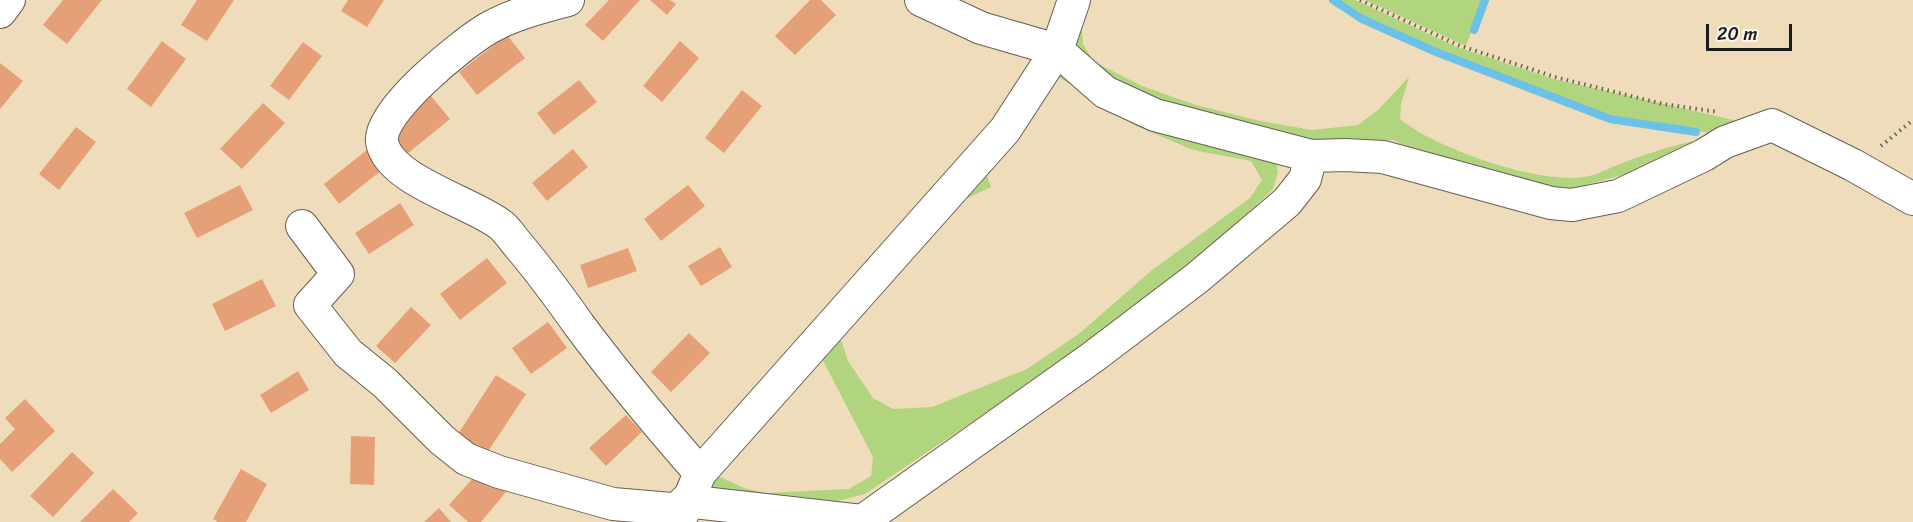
<!DOCTYPE html>
<html>
<head>
<meta charset="utf-8">
<style>
	body { margin:0 }
	#map { position:relative; width:1913px; height:522px; overflow:hidden; background:#efdcbb; font-family:Sriracha,sans-serif }
	canvas { display:block }
	.scale { position:absolute; left:1706px; top:24px; width:86px; height:27px; box-sizing:border-box; border:3px solid #1c1c1c; border-top:0; padding-left:8px; font-size:18px; line-height:21px; white-space:nowrap; color:#1c1c1c; -webkit-text-stroke:4px #fbf7ec; paint-order:stroke }
</style>
</head>
<body>
<div id="map">
<canvas width="1913" height="522"></canvas>
<div class="scale">20 m</div>
</div>
<script>
const context = document.querySelector('canvas').getContext('2d');
context.lineJoin = 'round';
function fillPath(path, color) { context.fillStyle = color; context.fill(path, 'evenodd'); }
function strokePath(path, color, width, dash) { context.strokeStyle = color; context.lineWidth = width; context.lineCap = dash ? 'butt' : 'round'; context.setLineDash(dash || []); context.stroke(path); }
fillPath(new Path2D(`
	M 1337,0 L 1355,0 L 1457,47 L 1554,79 L 1738,121 L 1711,133 L 1611,117 L 1515,82 L 1437,50 L 1363,17 Z
	M 1365,0 L 1483,0 L 1466,46 Z
	M 1081,18 L 1083,44 L 1093,61 L 1142,86 L 1196,105 L 1260,121 L 1312,130 L 1358,125 L 1378,110 L 1409,77 L 1401,104 L 1400,119 C 1434,148 1544,187 1589,176 C 1600,174 1611,167 1622,163 C 1648,153 1674,145 1701,139 L 1638,171 L 1562,191 L 1415,150 L 1393,140 L 1335,144 L 1304,141 L 1204,115 L 1122,85 L 1076,53 L 1071,22 Z
	M 1057,63 L 1275,155 L 1278,172 L 1273,189 L 1222,238 L 1058,364 L 865,494 L 830,503 L 701,489 L 712,473 L 744,488 L 766,493 L 849,489 L 871,476 L 873,457 L 818,351 L 837,328 L 848,361 L 873,398 L 893,409 L 932,407 L 1027,369 L 1080,333 L 1151,271 L 1250,198 L 1262,180 L 1251,161 L 1193,150 L 1134,125 L 1105,104 L 1058,77 L 987,176 L 991,187 L 938,212 Z`), '#b0d57e');
strokePath(new Path2D(`
	M 1333,0 L 1362,19 L 1436,52 L 1610,119 L 1696,132
	M 1474,30 L 1485,0`), '#6cc1e8', 8);
fillPath(new Path2D(`
	M 63,0 L 102,0 L 67,44 L 43,25 Z
	M 197,0 L 234,0 L 207,41 L 181,25 Z
	M 348,0 L 384,0 L 367,27 L 341,11 Z
	M 609,0 L 640,0 L 603,41 L 585,25 Z
	M 650,0 L 670,0 L 676,4 L 667,15 Z
	M 810,0 L 821,0 L 836,15 L 795,55 L 775,36 Z
	M 507,35 L 525,58 L 477,95 L 459,72 Z
	M 162,41 L 186,59 L 151,107 L 127,89 Z
	M 680,41 L 699,58 L 662,102 L 643,86 Z
	M 303,42 L 322,56 L 289,100 L 270,86 Z
	M 0,63 L 23,81 L 0,109 Z
	M 579,80 L 597,102 L 554,135 L 537,113 Z
	M 742,90 L 762,106 L 724,153 L 705,138 Z
	M 431,96 L 450,119 L 407,154 L 388,131 Z
	M 263,103 L 285,123 L 242,169 L 220,149 Z
	M 76,127 L 96,142 L 59,190 L 39,174 Z
	M 573,149 L 588,167 L 547,201 L 532,183 Z
	M 367,150 L 382,170 L 339,204 L 324,184 Z
	M 240,185 L 253,210 L 197,238 L 184,213 Z
	M 688,185 L 705,206 L 661,241 L 644,219 Z
	M 400,203 L 414,225 L 369,254 L 355,233 Z
	M 720,247 L 732,267 L 701,286 L 688,266 Z
	M 628,248 L 637,271 L 588,288 L 580,265 Z
	M 487,258 L 507,283 L 460,320 L 440,294 Z
	M 262,279 L 276,306 L 225,331 L 212,304 Z
	M 411,307 L 431,325 L 395,363 L 376,346 Z
	M 548,322 L 567,348 L 531,374 L 512,348 Z
	M 689,333 L 710,353 L 671,392 L 651,372 Z
	M 298,371 L 309,390 L 271,413 L 260,395 Z
	M 496,375 L 526,394 L 487,453 L 458,434 Z
	M 25,399 L 55,431 L 12,472 L 0,459 L 0,444 L 15,429 L 5,418 Z
	M 626,415 L 642,432 L 606,466 L 589,448 Z
	M 351,436 L 375,437 L 374,485 L 350,484 Z
	M 72,452 L 94,473 L 53,517 L 30,496 Z
	M 241,469 L 267,484 L 246,522 L 218,522 L 213,519 Z
	M 480,470 L 506,492 L 481,522 L 468,522 L 449,505 Z
	M 113,489 L 138,513 L 129,522 L 80,522 Z
	M 439,508 L 451,522 L 424,522 Z`), '#e6a077');
const minor = new Path2D(`
	M 568,0 C 541,7 511,15 487,29 C 462,44 377,112 382,142 C 389,181 472,202 501,225 C 508,231 513,239 519,246 C 540,271 560,298 579,325 C 617,376 658,425 700,473
	M 921,0 L 981,28 L 1057,50 L 1105,92 L 1155,115 L 1311,156 L 1345,155 L 1383,157 L 1551,203 L 1572,205 L 1618,196 L 1704,155 L 1725,142 L 1772,125 L 1853,165 L 1913,199
	M 0,12 L 9,0
	M 302,226 L 338,274 L 310,305 L 348,353 L 385,383 L 442,440 L 466,459 L 499,472 L 613,504 L 683,510
	M 685,501 L 862,521
	M 679,522 L 700,473 L 1005,130 L 1057,50 L 1074,0
	M 861,522 L 1093,357 L 1197,278 L 1287,202 L 1305,179 L 1311,156`);
strokePath(minor, '#665f54', 34);
strokePath(new Path2D(`
	M 1360,0 L 1458,45 L 1555,77 L 1663,104 L 1718,112
	M 1881,146 L 1913,120`), '#665f54', 4, [1.5, 4.5]);
strokePath(minor, '#fff', 32);
</script>
</body>
</html>
